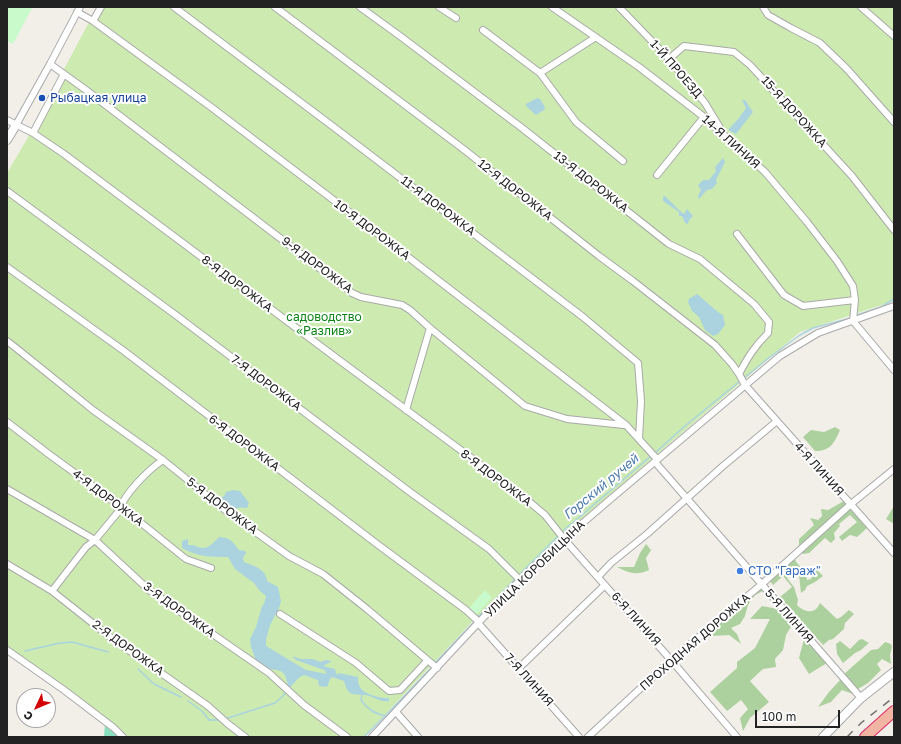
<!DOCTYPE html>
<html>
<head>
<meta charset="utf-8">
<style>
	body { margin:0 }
	#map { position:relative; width:901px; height:744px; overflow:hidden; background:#f2efe9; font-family:"Golos Text",sans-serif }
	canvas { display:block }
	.frame { position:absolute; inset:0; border:8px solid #222; pointer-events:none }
	.north { position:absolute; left:16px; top:688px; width:40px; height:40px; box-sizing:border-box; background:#fff; border:1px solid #a7a7a7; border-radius:50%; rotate:226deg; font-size:11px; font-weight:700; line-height:16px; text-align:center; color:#222 }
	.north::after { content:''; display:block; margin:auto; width:14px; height:18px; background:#d40000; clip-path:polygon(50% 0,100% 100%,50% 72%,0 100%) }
	.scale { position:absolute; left:755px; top:710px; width:85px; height:18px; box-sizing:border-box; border:2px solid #222; border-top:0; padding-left:5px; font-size:12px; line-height:14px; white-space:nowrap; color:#222; -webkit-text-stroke:3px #fff; paint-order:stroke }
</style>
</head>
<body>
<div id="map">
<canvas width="901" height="744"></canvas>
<div class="frame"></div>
<div class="north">С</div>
<div class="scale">100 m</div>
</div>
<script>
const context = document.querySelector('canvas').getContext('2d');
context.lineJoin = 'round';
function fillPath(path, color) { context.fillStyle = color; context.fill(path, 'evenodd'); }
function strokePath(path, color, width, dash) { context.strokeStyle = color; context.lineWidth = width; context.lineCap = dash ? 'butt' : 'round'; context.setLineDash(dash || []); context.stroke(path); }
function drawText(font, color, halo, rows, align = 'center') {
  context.font = font + ' "Golos Text",sans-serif'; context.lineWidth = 4; context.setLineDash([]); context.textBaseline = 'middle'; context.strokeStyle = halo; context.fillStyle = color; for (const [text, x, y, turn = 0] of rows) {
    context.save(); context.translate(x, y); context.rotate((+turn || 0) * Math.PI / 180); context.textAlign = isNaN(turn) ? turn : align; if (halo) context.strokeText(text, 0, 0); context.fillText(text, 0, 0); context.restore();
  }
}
fillPath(new Path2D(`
	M 97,7 L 894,7 L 894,301 L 800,332 L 558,539 L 474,620 L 364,737 L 128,737 C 119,727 108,720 97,711 L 7,648 L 7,173 L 27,139 Z`), '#cdebb0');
fillPath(new Path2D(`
	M 835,427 L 840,430 C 834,443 831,451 815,451 L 803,437 L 811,430 L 824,432 Z
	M 844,501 L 847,505 L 799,548 L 799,539 L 814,525 L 810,518 L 818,520 L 822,516 L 821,509 L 828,510 Z
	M 894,506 L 894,524 L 886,519 Z
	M 849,508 L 867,528 L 857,537 L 850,535 L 842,541 L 839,537 L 857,522 L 850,515 L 839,524 L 840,526 L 834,533 L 835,539 L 831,543 L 825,538 L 809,553 L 803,554 L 801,552 Z
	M 646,544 L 651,550 L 646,558 L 649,570 C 637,576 628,573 617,567 L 634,567 L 640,553 Z
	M 794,558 L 797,563 L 805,572 L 807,580 L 811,579 L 815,568 L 823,576 L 815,582 L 807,586 L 805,590 L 801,593 L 799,575 L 790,575 L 787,578 L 794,587 L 798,600 L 797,605 C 802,610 810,614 816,609 C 818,607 819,605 820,603 L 837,619 L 841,617 L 849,610 L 854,614 L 845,623 L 844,629 L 833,639 L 829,640 L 823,645 L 780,597 L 792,587 L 783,576 L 773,585 L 769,580 Z
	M 760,589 L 763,591 L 755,595 L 748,605 L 745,616 L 740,624 L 731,628 L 737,634 L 741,644 L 729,635 L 711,636 L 723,620 Z
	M 762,606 L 778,609 L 792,625 L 786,635 L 783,650 L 775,659 L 776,667 L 763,669 L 750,681 L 769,702 L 750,718 L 743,731 L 740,718 L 748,709 L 741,700 L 727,711 L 710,692 L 737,668 L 737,662 L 755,648 L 770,619 L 750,619 Z
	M 804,639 L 827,663 L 809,674 L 799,658 Z
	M 862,639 L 869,643 L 861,650 L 855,653 L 843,663 L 837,654 L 836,644 L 840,641 L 850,649 L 859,640 Z
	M 885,642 L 891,644 L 892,647 L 890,655 L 891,664 L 882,659 L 877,664 L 881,670 L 868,683 L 858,689 L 844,674 L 871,650 L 878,649 Z
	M 841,679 L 853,694 L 842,690 L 831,702 L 818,707 L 829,692 Z`), '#add19e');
fillPath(new Path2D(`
	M 7,7 L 30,7 L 32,8 L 13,44 L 7,41 Z
	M 485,590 L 492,598 L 476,615 L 469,608 Z`), '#c8facc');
fillPath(new Path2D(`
	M 105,724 L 120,737 L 104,737 Z`), '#88e0be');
fillPath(new Path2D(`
	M 537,98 L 540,99 L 545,107 L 544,110 L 536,115 L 526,106 L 526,104 Z
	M 742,100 L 745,100 L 753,112 L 736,134 L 728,130 L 739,118 L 746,108 Z
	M 723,158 L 725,162 L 716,180 L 717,183 L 712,189 L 707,190 L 699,199 L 698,196 L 701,190 L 698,185 L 703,180 L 709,180 L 716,171 L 715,167 Z
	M 665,196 L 679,210 L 684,214 L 687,209 L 693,216 L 689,220 L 688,224 L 685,223 L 682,216 L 679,216 L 679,212 L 663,201 L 663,197 Z
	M 697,294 L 718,312 L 723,315 L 725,325 L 718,334 L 713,336 L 705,330 L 699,317 L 692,311 L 688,302 L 689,299 Z
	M 233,490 L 240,491 L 249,503 L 247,508 C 240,507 237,507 231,511 L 218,500 L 224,496 L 226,492 Z
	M 219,537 C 231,538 232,541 239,550 L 245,551 L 246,553 L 243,558 L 244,562 C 254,566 266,569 267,581 L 278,587 L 281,601 L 279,608 L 270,625 L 266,640 L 266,646 L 306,670 L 327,674 L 324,670 L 296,660 L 292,656 L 301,659 L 312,659 L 321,662 L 326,660 L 332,661 L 323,666 L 335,669 L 336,673 L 338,675 L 339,673 L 358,677 C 358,680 358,684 360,687 C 363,694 382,699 389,698 L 389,701 C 381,703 373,696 365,695 C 360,694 353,696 349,692 C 347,690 345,685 344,681 L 332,677 L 330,679 L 327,687 L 319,686 L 318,680 L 304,675 C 297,678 295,683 289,688 L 285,675 L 281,671 L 266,668 L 257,663 L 251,647 L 250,639 L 256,627 L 262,606 L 264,604 L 266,596 L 259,590 L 254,583 L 235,569 L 228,557 C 210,557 198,557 182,548 L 182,541 L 188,539 L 188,545 C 193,545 194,545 198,547 C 207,551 213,543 219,537 Z`), '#aad3df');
strokePath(new Path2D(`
	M 857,315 L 881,307 L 894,299
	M 744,378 L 770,357 L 800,335 L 813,328 L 851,318
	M 655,453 L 685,426 L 740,381
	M 563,531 L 651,456
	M 519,575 L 559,535
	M 478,617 L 516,578
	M 25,651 L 60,643 L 72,642 L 108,652
	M 436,662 L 474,622
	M 138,669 L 154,684 L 181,697
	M 362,694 L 361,700 C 367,709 374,713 385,716 L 431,668
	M 188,701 L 202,711 L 209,720 L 219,720
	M 228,718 L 275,703 L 283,696 L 286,691
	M 364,737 L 385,716`), '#aad3df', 1.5);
const minor = new Path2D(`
	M 174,7 L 331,125 L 583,317 L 638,363 L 641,401 L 639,439
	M 275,7 L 462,148 L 599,256 L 633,281 L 715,345 L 732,364 L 739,374 L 745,385 L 894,553
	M 360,7 L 400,36 L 522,128 L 669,244 L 700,259 L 754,304 L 769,322 L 768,333 C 754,347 748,357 739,374
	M 439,7 L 456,18
	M 552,7 L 639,67 L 704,117 L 765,172 L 807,222 L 837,261 L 853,286 L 855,300 L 853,321 L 894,370
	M 619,7 L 669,59 L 705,103 L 722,131
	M 763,7 L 768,15 L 791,28 L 820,43 L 847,69 L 894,122
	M 861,7 L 894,36
	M 77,12 L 93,21 L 211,107 L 373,230 L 626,425 L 657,459
	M 93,21 L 101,7
	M 483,30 L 540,73 L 576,122 L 623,161
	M 669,59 L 684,46 L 734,52 L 750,65 L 852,176 L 894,230
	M 50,64 L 86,90 L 352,293 L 361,297 L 402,305 L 410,310 L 430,328 L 525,406 L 567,419 L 624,425
	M 540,73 L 596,37
	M 7,120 L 33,133 L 64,154 L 335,357 L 520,494 L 545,515 L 564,539 L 671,660 L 737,737
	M 16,125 L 50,64 L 80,7
	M 33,133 L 64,74
	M 657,175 L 704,117
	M 7,191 L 177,316 L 410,492 L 489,549 L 520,580
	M 737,234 L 784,295 L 803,306 L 855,300
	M 7,267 L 124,351 L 377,544 L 466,610 L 479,622
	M 7,341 L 16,348 L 93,410 L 163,460 L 225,510 L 289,556 L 323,574 L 367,609 L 437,668
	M 406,410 L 430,328
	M 7,422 L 50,455 L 120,506 L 186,559 L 211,568
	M 655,462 L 861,698
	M 7,489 L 95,540 L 149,590 L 269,673 L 304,705 L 347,737
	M 7,564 L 52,591 L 110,637 L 208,706 L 228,724 L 245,737
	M 598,577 L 611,563 L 647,534 L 723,466 L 777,421
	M 52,591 L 86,547 L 95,540 L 119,511 C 124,494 148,470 163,460
	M 280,614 L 356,663 L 389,691 L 400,690 L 427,661
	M 479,624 L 579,737
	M 7,650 L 64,690 L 114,728 L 123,737
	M 519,668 L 605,585
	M 396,712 L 418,737
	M 372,737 L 479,622 L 520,580 L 564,539 L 606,503 L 780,356 L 818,333 L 894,306
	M 588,737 L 671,660 L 762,584 L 851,504 L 894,469`);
const tertiary = new Path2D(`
	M 7,140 L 16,125
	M 823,737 L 861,698 L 894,672`);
const trunk = new Path2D(`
	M 865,737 L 894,711`);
strokePath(minor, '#a9a9a9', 8);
strokePath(tertiary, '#a9a9a9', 10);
strokePath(trunk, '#dc2a67', 12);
strokePath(minor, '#fff', 6);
strokePath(tertiary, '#fff', 8);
strokePath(trunk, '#f2b4a3', 10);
strokePath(new Path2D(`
	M 847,737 L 861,723 L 894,697`), '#707070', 1.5, [8, 8]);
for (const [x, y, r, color] of [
	[42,98,4,"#1a4fb4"],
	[740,571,4,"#3f7fe0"]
]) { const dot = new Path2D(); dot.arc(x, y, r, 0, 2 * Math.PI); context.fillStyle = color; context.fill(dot); strokePath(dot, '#fff', 1.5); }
drawText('12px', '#222', '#fff', [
	["1-Й ПРОЕЗД",676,69,49],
	["15-Я ДОРОЖКА",794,112,48],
	["14-Я ЛИНИЯ",731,142,42],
	["13-Я ДОРОЖКА",591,182,38],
	["12-Я ДОРОЖКА",515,190,38],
	["11-Я ДОРОЖКА",438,206,37],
	["10-Я ДОРОЖКА",372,230,37],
	["9-Я ДОРОЖКА",317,265,37],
	["8-Я ДОРОЖКА",237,284,37],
	["7-Я ДОРОЖКА",266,383,37],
	["6-Я ДОРОЖКА",244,443,37],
	["4-Я ЛИНИЯ",819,469,48],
	["8-Я ДОРОЖКА",496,478,37],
	["4-Я ДОРОЖКА",108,498,37],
	["5-Я ДОРОЖКА",222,506,37],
	["УЛИЦА КОРОБИЦЫНА",535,569,-44],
	["3-Я ДОРОЖКА",179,610,36],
	["5-Я ЛИНИЯ",789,616,49],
	["6-Я ЛИНИЯ",636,619,48],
	["ПРОХОДНАЯ ДОРОЖКА",695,642,-41],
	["2-Я ДОРОЖКА",128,648,36],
	["7-Я ЛИНИЯ",529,680,48]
]);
drawText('12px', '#164399', '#fff', [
	["Рыбацкая улица",50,98]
], 'left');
drawText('12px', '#0c8416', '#fff', [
	["садоводство",324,317],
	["«Разлив»",324,331]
]);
drawText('12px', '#366cbe', '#fff', [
	["СТО \"Гараж\"",748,571]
], 'left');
drawText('italic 13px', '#4a7aab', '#fff', [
	["Горский ручей",601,487,-40]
]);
</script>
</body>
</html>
